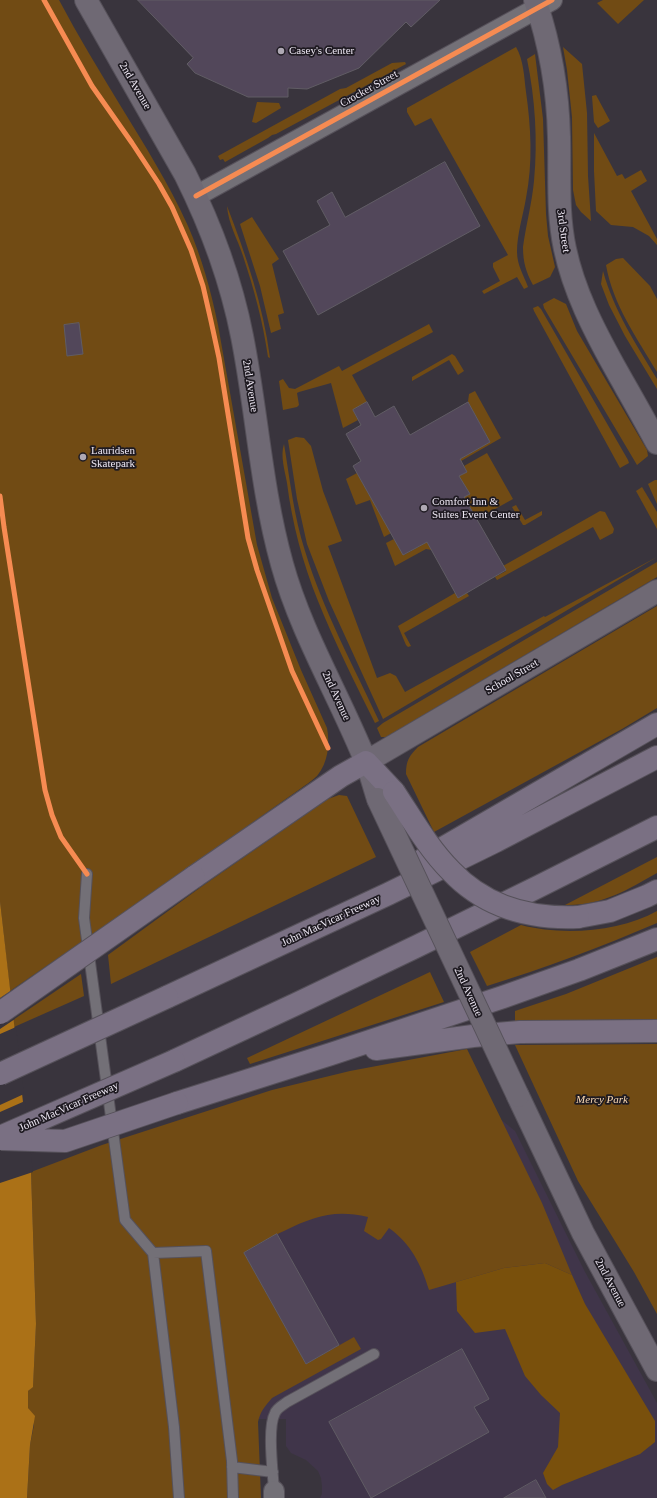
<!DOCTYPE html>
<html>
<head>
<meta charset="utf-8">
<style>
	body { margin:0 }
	canvas { display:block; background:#39343d }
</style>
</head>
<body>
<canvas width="657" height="1498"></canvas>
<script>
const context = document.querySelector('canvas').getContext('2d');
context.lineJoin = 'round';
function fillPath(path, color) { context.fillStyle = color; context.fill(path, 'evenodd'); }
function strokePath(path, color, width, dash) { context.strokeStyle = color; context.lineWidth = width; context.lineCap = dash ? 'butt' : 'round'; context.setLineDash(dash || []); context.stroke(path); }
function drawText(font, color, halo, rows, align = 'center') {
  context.font = font + ' "Times New Roman",serif'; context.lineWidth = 3.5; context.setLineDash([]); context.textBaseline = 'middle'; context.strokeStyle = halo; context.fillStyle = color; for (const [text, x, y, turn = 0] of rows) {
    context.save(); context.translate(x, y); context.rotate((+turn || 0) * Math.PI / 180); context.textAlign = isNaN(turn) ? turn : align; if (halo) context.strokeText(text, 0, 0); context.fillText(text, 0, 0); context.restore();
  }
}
fillPath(new Path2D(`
	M 499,1118 L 515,1131 L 585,1272 L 657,1403 L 657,1498 L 320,1498 L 322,1494 L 322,1486 L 321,1478 L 318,1471 L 306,1460 L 291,1453 L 286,1446 L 286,1419 L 231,1419 L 224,1166 Z`), '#40354a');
fillPath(new Path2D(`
	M 0,0 L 59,0 C 78,36 99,70 120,105 C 144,144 169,184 188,226 C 202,258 211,291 218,325 L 257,545 L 272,598 L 301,670 L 327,728 C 330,744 328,763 317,776 C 312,781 305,785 300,789 L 121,915 L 10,991 L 0,901 Z
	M 603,0 L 644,0 L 618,24 L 597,3 Z
	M 516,47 C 524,61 524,77 526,92 C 531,127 533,163 526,198 C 523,216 517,234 517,252 C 517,265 524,276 528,287 L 524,289 L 517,277 L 484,294 L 482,291 L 500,281 L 493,267 L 493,263 L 508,255 L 431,118 L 415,126 L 407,112 L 407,108 Z
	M 563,47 L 582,64 L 587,113 L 588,176 L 591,221 L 581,212 L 576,205 L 573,190 L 572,117 L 567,70 Z
	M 535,54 L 543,119 L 546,214 L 548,236 L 555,267 L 550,277 L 533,285 C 526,272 523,262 523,247 C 526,225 532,203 534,181 C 538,140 535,98 527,59 Z
	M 405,62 L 406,64 L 276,134 L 272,135 L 268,138 L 225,162 L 223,159 L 220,160 L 218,156 L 340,89 L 346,88 L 392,63 Z
	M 596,95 L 610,121 L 598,128 L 594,122 L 592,96 Z
	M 257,102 L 279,103 L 281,108 L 256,123 L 252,122 Z
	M 594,133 L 617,176 L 622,174 L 625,179 L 641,170 L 647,181 L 631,191 L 657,239 L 657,245 L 649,236 L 633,227 L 611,225 L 596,211 L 594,171 Z
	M 227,206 C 246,255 263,305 270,358 L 268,357 C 263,322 254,289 243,256 C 238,240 228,223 227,206 Z
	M 252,217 L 279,259 L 272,264 L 284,313 L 278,315 L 281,329 L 271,333 L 260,286 L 240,224 Z
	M 623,258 L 650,286 L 657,299 L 657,372 C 637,338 613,305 606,265 L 616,259 Z
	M 603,271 C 614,311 636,344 657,379 L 657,389 L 625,336 L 609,305 L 601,284 Z
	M 554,298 L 566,304 L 577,331 L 647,450 L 648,456 L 637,465 L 544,308 L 543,304 Z
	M 538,306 L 541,309 L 628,460 L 629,463 L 620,468 L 534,311 L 533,308 Z
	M 429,324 L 433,332 L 352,375 L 367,402 L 353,410 L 358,420 L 343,428 L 331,383 L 299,392 L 297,393 L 299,405 L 297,407 L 283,410 L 279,381 L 283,379 L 289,388 L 295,389 L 339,366 L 342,371 Z
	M 452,354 L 455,356 L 464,371 L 458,375 L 449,360 L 412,381 L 412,377 Z
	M 475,391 L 501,438 L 461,461 L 460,459 L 490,442 L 468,402 L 469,394 Z
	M 296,437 L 304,438 L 311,446 L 323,491 L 342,541 L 328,546 L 377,678 L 390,673 L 396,676 L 405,692 L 544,616 L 545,617 L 657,557 L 383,719 L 329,601 L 307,544 L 297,499 L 288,440 Z
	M 284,444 C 290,480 294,517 305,551 C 323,610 353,665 379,721 L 375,723 C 355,683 335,643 318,601 C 303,564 292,523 287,483 C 285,471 280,456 284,444 Z
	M 487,453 L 513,499 L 477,519 L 464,497 L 469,493 L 459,476 L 467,472 L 464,466 Z
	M 357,473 L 391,533 L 384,537 L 370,500 L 356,505 L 346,479 Z
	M 655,480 L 657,480 L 657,504 L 648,484 Z
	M 642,487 L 657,512 L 657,529 L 636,491 Z
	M 516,505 L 525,520 L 542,511 L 542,515 L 525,525 L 523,525 L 512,507 Z
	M 600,511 L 605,512 L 614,529 L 613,533 L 600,540 L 593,527 L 497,580 L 495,577 L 506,571 L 503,566 Z
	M 394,539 L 404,555 L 427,542 L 432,550 L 426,549 L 395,566 L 386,543 Z
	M 657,562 L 657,577 L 386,737 L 381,737 L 377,728 L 383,723 Z
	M 455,593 L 458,598 L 467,593 L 469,596 L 404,633 L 411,646 L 408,647 L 406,645 L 398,626 Z
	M 657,606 L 657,708 L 622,729 L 434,832 L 406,774 C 406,761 409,756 418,747 Z
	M 339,795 L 347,796 L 376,857 L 111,984 L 108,955 L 201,887 L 328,799 Z
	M 657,857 L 657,873 C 627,890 601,906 565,905 Z
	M 657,911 L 657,923 C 601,947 545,968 487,986 L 470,952 L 521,925 C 562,936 620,932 657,911 Z
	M 657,957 L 657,1019 L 515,1021 L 515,1011 L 566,994 Z
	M 430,972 L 444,1002 L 250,1064 L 247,1058 Z
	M 81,974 L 84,996 L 14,1027 L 13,1020 Z
	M 657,1044 L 657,1314 L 634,1272 L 578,1181 L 515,1045 Z
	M 467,1049 L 542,1203 L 572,1275 L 545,1263 L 504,1268 L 429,1290 C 421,1264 411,1244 389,1228 L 381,1239 L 378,1240 L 364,1231 L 368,1217 C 335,1209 314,1216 284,1231 C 271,1237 256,1245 244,1253 L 306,1364 L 354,1337 L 361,1349 L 272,1398 C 265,1406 260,1412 258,1422 L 261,1498 L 27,1498 L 30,1445 L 34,1425 L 28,1408 L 28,1391 L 33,1386 L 36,1324 L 31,1172 L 102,1145 L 272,1090 L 350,1071 Z`), '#714b14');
fillPath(new Path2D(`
	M 545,1263 L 572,1275 L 585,1304 L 655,1421 L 655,1442 L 640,1454 L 562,1485 L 553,1490 L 547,1484 L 543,1473 L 558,1447 L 560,1413 L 541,1395 L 525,1376 L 505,1329 L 475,1333 L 457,1311 L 456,1282 L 504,1268 Z`), '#79500c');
fillPath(new Path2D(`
	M 0,901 L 31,1172 L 36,1324 L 33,1387 L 28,1391 L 28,1408 L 35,1416 L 30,1445 L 27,1498 L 0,1498 Z`), '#ab7117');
fillPath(new Path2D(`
	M 12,990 L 15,1019 L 0,1029 L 0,998 Z
	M 16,1027 L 24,1094 L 0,1105 L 0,1034 Z
	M 25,1101 L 33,1172 L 0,1183 L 0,1112 Z`), '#39343d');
const building = new Path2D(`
	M 138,0 L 440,0 L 411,27 L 406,22 L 359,68 L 307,89 L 288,88 L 288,97 L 248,97 L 195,73 L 187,64 L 193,58 Z
	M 445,162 L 480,226 L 318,315 L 283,251 L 330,225 L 317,201 L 332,192 L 345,217 Z
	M 79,323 L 83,354 L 67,356 L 64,325 Z
	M 367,402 L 375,417 L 394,406 L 410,435 L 468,402 L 490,442 L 460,459 L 467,472 L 459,476 L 470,494 L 464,497 L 506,570 L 458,598 L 427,542 L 403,555 L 353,466 L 361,461 L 346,434 L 361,425 L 353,410 Z
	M 277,1234 L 339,1345 L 306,1364 L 244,1253 Z
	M 462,1349 L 489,1399 L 474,1407 L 489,1432 L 371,1498 L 329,1422 Z
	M 536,1480 L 546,1498 L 504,1498 Z`);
fillPath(building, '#52475a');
strokePath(building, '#605c64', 1);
const lane = new Path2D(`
	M 87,874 L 84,918 L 125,1220 L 153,1253
	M 232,1467 L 273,1472
	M 274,1491 C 273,1472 267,1428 275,1413 C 277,1408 283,1405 287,1402 L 374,1354
	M 179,1498 L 174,1427 L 153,1253 L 206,1251 L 232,1461 L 233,1498`);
const street = new Path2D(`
	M 196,196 L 552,0
	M 274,1491 L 274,1498`);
const secondary = new Path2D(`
	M 86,0 L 185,174 C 210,224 231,280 242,336 C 257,411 261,489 282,564 C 301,633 339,695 366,762 C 371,774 374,787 378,799
	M 535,0 C 550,44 558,91 559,137 C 560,175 557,212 565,249 C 574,291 593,328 614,366 C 628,391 643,417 657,443
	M 366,762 L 657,591
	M 518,1096 L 583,1233 L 657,1370`);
const highway = new Path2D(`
	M 419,862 L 657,724
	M 194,877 L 341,776 L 366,762 L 394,792
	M 578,917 L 610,911 L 647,896 L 657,891
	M 167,997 L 388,894 L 496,841 L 657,757
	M 376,1049 L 473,1036 L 520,1032 L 657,1031
	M 174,1061 C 337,986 498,908 657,827
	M 177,1103 L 331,1054 L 503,997 L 579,970 L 657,939`);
strokePath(lane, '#56515a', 12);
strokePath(street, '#56515a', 22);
strokePath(secondary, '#56515a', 24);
strokePath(highway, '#56515a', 24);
strokePath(lane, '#737077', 10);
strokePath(street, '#737077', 20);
strokePath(secondary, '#6f6974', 22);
strokePath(highway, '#7a7083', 22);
const secondaryBridge = new Path2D(`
	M 378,799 L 518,1096`);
const highwayBridge = new Path2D(`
	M 394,792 C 412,819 428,848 451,871 C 485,907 531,919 578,917
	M 0,1013 L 194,877
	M 0,1074 L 167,997
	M 0,1137 L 174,1061
	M 1,1139 L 65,1141 L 177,1103`);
strokePath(secondaryBridge, '#56515a', 24, []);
strokePath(highwayBridge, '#56515a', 24, []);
strokePath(secondaryBridge, '#6f6974', 22);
strokePath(highwayBridge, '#7a7083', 22);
strokePath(new Path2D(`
	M 44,0 L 92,86 L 132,143 L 159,184 L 172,207 L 191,250 L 203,286 L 211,321 L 219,358 L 248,538 L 257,570 L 292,671 L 328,748
	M 196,196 L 552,0
	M 0,496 L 4,527 L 45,790 L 52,815 L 61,837 L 87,874`), '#f68b52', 5);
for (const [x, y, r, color] of [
	[281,51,4,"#afa9b4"],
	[83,457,4,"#afa9b4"],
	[424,508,4,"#afa9b4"]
]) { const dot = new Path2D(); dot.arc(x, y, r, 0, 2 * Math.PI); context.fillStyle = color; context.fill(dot); strokePath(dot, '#1e1a21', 1.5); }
drawText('11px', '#eee8f4', '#1e1a21', [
	["Casey's Center",289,51],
	["Lauridsen",91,451],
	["Skatepark",91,464],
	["Comfort Inn &",432,502],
	["Suites Event Center",432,515]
], 'left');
drawText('11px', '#eee8f4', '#1e1a21', [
	["2nd Avenue",135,86,60],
	["Crocker Street",369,89,-29],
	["3rd Street",563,231,82],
	["2nd Avenue",250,386,81],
	["School Street",512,677,-30],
	["2nd Avenue",336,696,65],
	["John MacVicar Freeway",331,921,-25],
	["2nd Avenue",468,992,65],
	["John MacVicar Freeway",69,1107,-24],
	["2nd Avenue",610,1283,62]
]);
drawText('italic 11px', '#fddbb4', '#1e1a21', [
	["Mercy Park",602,1100]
]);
</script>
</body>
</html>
